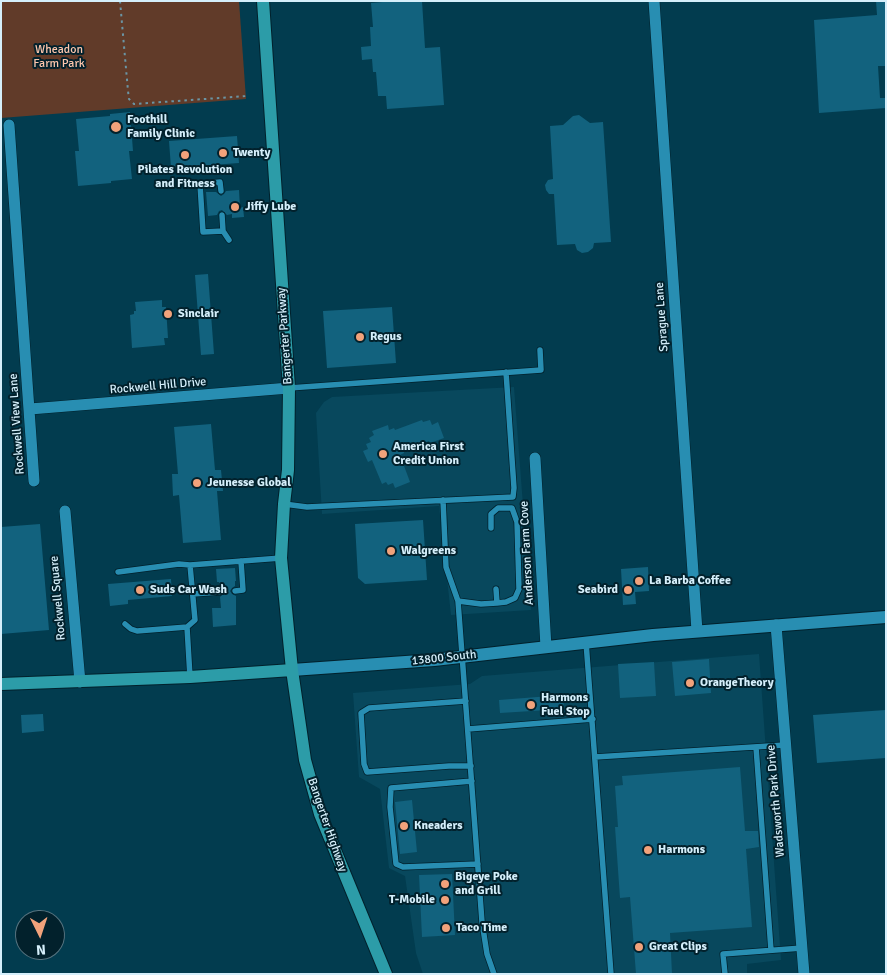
<!DOCTYPE html>
<html>
<head>
<meta charset="utf-8">
<style>
	body { margin:0 }
	#map { position:relative; width:887px; height:975px; overflow:hidden; background:#023c4f; font-family:Signika,sans-serif }
	canvas { display:block }
	.frame { position:absolute; inset:0; border:2px solid #d5effb; pointer-events:none }
	.north { position:absolute; left:15px; top:910px; width:50px; height:50px; box-sizing:border-box; background:#02212c; border:1px solid #56737f; border-radius:50%; rotate:176deg; font-size:14px; font-weight:700; line-height:20px; text-align:center; color:#d5effb }
	.north::after { content:''; display:block; margin:auto; width:18px; height:22px; background:#f1a27b; clip-path:polygon(50% 0,100% 100%,50% 72%,0 100%) }
</style>
</head>
<body>
<div id="map">
<canvas width="887" height="975"></canvas>
<div class="frame"></div>
<div class="north">N</div>
</div>
<script>
const context = document.querySelector('canvas').getContext('2d');
context.lineJoin = 'round';
function fillPath(path, color) { context.fillStyle = color; context.fill(path, 'evenodd'); }
function strokePath(path, color, width, dash) { context.strokeStyle = color; context.lineWidth = width; context.lineCap = dash ? 'butt' : 'round'; context.setLineDash(dash || []); context.stroke(path); }
function drawText(font, color, halo, rows, align = 'center') {
  context.font = font + ' Signika,sans-serif'; context.lineWidth = 4; context.setLineDash([]); context.textBaseline = 'middle'; context.strokeStyle = halo; context.fillStyle = color; for (const [text, x, y, turn = 0] of rows) {
    context.save(); context.translate(x, y); context.rotate((+turn || 0) * Math.PI / 180); context.textAlign = isNaN(turn) ? turn : align; if (halo) context.strokeText(text, 0, 0); context.fillText(text, 0, 0); context.restore();
  }
}
fillPath(new Path2D(`
	M 514,387 L 531,610 L 451,615 L 439,506 L 322,514 L 316,413 L 324,402 L 332,397 Z
	M 759,654 L 781,960 L 747,964 L 747,974 L 423,974 L 416,953 L 405,876 L 389,868 L 380,789 L 359,777 L 353,693 L 470,684 L 482,676 Z`), '#08485d');
fillPath(new Path2D(`
	M 1,1 L 239,1 L 246,99 L 1,118 Z`), '#613b29');
fillPath(new Path2D(`
	M 394,1 L 422,1 L 425,48 L 440,47 L 444,105 L 387,109 L 386,96 L 378,96 L 376,72 L 373,72 L 372,59 L 362,60 L 361,47 L 371,46 L 370,27 L 373,27 L 371,3 Z
	M 876,1 L 886,1 L 886,66 L 878,66 L 880,98 L 886,98 L 886,108 L 819,113 L 814,20 L 877,15 Z
	M 130,112 L 133,151 L 129,151 L 132,179 L 111,181 L 111,183 L 78,186 L 75,151 L 79,151 L 76,119 L 110,116 L 110,114 Z
	M 579,115 L 590,123 L 603,122 L 611,242 L 594,243 L 593,248 L 588,252 L 582,253 L 577,250 L 575,244 L 557,245 L 554,194 L 549,194 L 546,190 L 545,185 L 548,180 L 553,179 L 550,126 L 563,125 L 573,116 Z
	M 237,136 L 239,163 L 171,168 L 169,141 Z
	M 239,190 L 240,208 L 243,207 L 244,217 L 232,218 L 232,214 L 227,215 L 222,210 L 219,211 L 217,215 L 208,216 L 206,192 L 216,192 L 221,196 L 224,194 L 226,191 Z
	M 208,274 L 214,354 L 201,355 L 195,275 Z
	M 162,300 L 162,307 L 166,307 L 168,338 L 164,338 L 165,345 L 132,348 L 130,315 L 134,314 L 134,311 L 136,311 L 135,302 Z
	M 392,307 L 396,363 L 327,368 L 323,311 Z
	M 422,420 L 423,422 L 430,420 L 432,425 L 438,422 L 444,438 L 430,443 L 429,441 L 404,451 L 404,453 L 400,455 L 410,482 L 395,488 L 393,483 L 388,485 L 386,482 L 382,484 L 372,460 L 368,462 L 363,451 L 368,449 L 366,444 L 371,442 L 369,438 L 374,435 L 372,431 L 388,425 L 389,430 L 394,428 L 395,430 Z
	M 211,424 L 215,470 L 221,470 L 223,491 L 217,491 L 221,540 L 183,543 L 179,495 L 173,496 L 172,474 L 178,474 L 174,427 Z
	M 423,520 L 427,580 L 365,584 L 358,578 L 355,524 Z
	M 40,524 L 49,630 L 1,634 L 1,527 Z
	M 648,567 L 649,591 L 635,592 L 636,604 L 623,605 L 621,569 Z
	M 235,568 L 236,581 L 235,581 L 235,586 L 232,588 L 230,591 L 232,594 L 236,596 L 236,625 L 213,627 L 212,608 L 221,608 L 220,597 L 225,592 L 224,589 L 219,587 L 219,582 L 217,582 L 216,569 Z
	M 171,579 L 172,596 L 128,600 L 128,604 L 110,606 L 108,584 Z
	M 709,659 L 711,693 L 675,696 L 672,662 Z
	M 654,662 L 656,696 L 620,698 L 618,664 Z
	M 563,695 L 564,709 L 500,713 L 499,700 Z
	M 886,710 L 886,758 L 817,763 L 813,715 Z
	M 43,714 L 44,731 L 22,733 L 21,715 Z
	M 740,767 L 745,831 L 758,831 L 759,847 L 746,849 L 752,927 L 670,933 L 672,974 L 636,974 L 630,897 L 620,898 L 615,827 L 618,827 L 615,786 L 623,785 L 622,776 Z
	M 412,800 L 417,852 L 400,854 L 395,802 Z
	M 452,874 L 455,935 L 422,937 L 419,875 Z`), '#12627e');
const service = new Path2D(`
	M 221,191 L 220,182 L 200,184 L 203,232 L 223,231
	M 222,215 L 223,231 L 229,240
	M 289,388 L 541,370 L 540,350
	M 443,500 L 446,567 L 458,601 L 482,922 L 487,954 L 494,974
	M 284,504 L 307,507 L 513,497 L 514,488 L 506,372
	M 491,528 L 491,514 L 498,508 L 512,508 L 517,522 L 519,589 L 515,598 L 506,602 L 497,603 L 496,589
	M 118,572 L 179,564 L 190,565 L 281,558
	M 235,591 L 243,590 L 241,561
	M 193,594 L 220,592
	M 458,601 L 481,604 L 497,603
	M 125,624 L 131,629 L 137,631 L 187,627
	M 586,642 L 611,974
	M 190,677 L 187,627 L 195,620 L 190,565
	M 466,701 L 369,708 L 361,713 L 364,764 L 367,772 L 449,766 L 471,766
	M 468,729 L 593,719
	M 756,747 L 771,950
	M 595,757 L 785,745
	M 472,781 L 391,788 L 390,807 L 396,864 L 403,867 L 478,864
	M 725,974 L 723,954 L 802,948`);
const minor = new Path2D(`
	M 654,1 L 697,631
	M 9,125 L 34,481
	M 30,409 L 289,388
	M 535,458 L 546,647
	M 65,511 L 80,682
	M 776,625 L 804,974`);
const tertiary = new Path2D(`
	M 292,670 L 434,660 L 653,635 L 886,617`);
const secondary = new Path2D(`
	M 263,1 L 289,388 L 288,470 L 284,504 L 281,558 L 292,670 L 305,760 L 320,814 L 386,974
	M 1,684 L 190,677 L 292,670`);
strokePath(service, '#02212c', 7);
strokePath(minor, '#02212c', 12);
strokePath(tertiary, '#02212c', 14);
strokePath(secondary, '#02212c', 14);
strokePath(new Path2D(`
	M 120,1 L 128,91 L 129,99 L 134,104 L 247,96`), '#6b95a4', 2, [2.5, 4]);
strokePath(service, '#288eb2', 5.5);
strokePath(minor, '#288eb2', 11);
strokePath(tertiary, '#288eb2', 12);
strokePath(secondary, '#2c9ca8', 12);
for (const [x, y, r, color] of [
	[116,127,6,"#f1a27b"],
	[223,153,5,"#f1a27b"],
	[185,155,5,"#f1a27b"],
	[235,207,5,"#f1a27b"],
	[168,314,5,"#f1a27b"],
	[360,337,5,"#f1a27b"],
	[383,454,5,"#f1a27b"],
	[197,483,5,"#f1a27b"],
	[391,551,5,"#f1a27b"],
	[639,581,5,"#f1a27b"],
	[140,590,5,"#f1a27b"],
	[628,590,5,"#f1a27b"],
	[690,683,5,"#f1a27b"],
	[531,705,5,"#f1a27b"],
	[404,826,5,"#f1a27b"],
	[648,850,5,"#f1a27b"],
	[445,884,5,"#f1a27b"],
	[445,900,5,"#f1a27b"],
	[446,928,5,"#f1a27b"],
	[639,947,5,"#f1a27b"]
]) { const dot = new Path2D(); dot.arc(x, y, r, 0, 2 * Math.PI); context.fillStyle = color; context.fill(dot); strokePath(dot, '#02212c', 2); }
drawText('12px', '#fec7ad', '#02212c', [
	["Wheadon",59,50],
	["Farm Park",59,64]
]);
drawText('bold 12px', '#d5effb', '#02212c', [
	["Foothill",127,120],
	["Family Clinic",127,134],
	["Twenty",233,153],
	["Pilates Revolution",185,170,"center"],
	["and Fitness",185,184,"center"],
	["Jiffy Lube",245,207],
	["Sinclair",178,314],
	["Regus",370,337],
	["America First",393,447],
	["Credit Union",393,461],
	["Jeunesse Global",207,483],
	["Walgreens",401,551],
	["La Barba Coffee",649,581],
	["Suds Car Wash",150,590],
	["Seabird",618,590,"right"],
	["OrangeTheory",700,683],
	["Harmons",541,698],
	["Fuel Stop",541,712],
	["Kneaders",414,826],
	["Harmons",658,850],
	["Bigeye Poke",455,877],
	["and Grill",455,891],
	["T-Mobile",435,900,"right"],
	["Taco Time",456,928],
	["Great Clips",649,947]
], 'left');
drawText('12px', '#d5effb', '#02212c', [
	["Sprague Lane",662,317,-94],
	["Bangerter Parkway",285,336,-94],
	["Rockwell Hill Drive",158,386,-5],
	["Rockwell View Lane",17,424,-94],
	["Anderson Farm Cove",527,553,-93],
	["Rockwell Square",58,598,-95],
	["13800 South",444,658,-6],
	["Wadsworth Park Drive",776,801,-95],
	["Bangerter Highway",327,825,71]
]);
</script>
</body>
</html>
